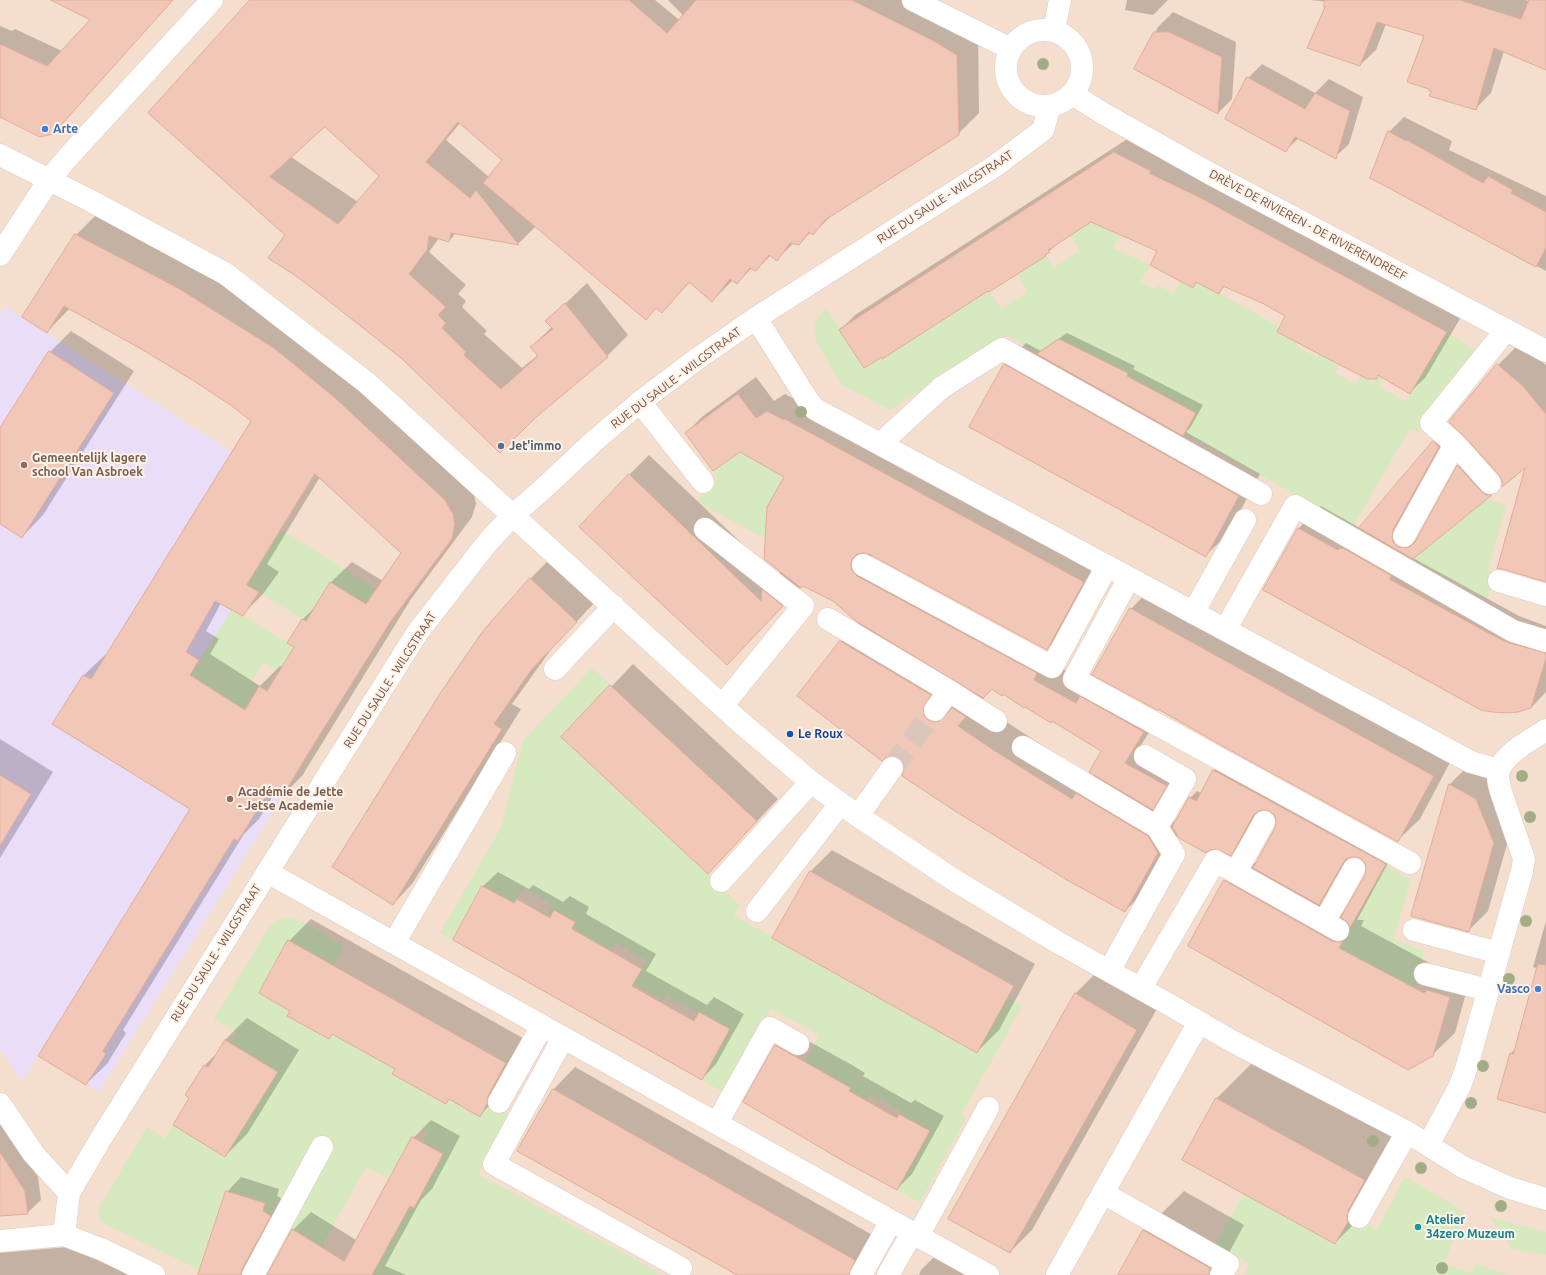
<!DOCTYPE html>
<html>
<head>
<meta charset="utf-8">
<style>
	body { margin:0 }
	canvas { display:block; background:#fcede0 }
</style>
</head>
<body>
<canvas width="1546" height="1275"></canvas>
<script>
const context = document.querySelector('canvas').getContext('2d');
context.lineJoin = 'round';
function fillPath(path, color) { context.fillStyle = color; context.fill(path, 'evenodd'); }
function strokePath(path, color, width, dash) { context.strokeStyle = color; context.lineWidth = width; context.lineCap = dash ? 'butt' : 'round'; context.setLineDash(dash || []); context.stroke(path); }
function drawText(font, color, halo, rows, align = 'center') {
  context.font = font + ' Ubuntu,sans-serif'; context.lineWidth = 4; context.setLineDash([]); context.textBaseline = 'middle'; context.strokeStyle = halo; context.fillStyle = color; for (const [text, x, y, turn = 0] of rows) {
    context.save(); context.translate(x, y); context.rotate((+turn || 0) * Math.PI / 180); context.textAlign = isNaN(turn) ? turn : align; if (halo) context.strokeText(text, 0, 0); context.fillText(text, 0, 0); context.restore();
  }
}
fillPath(new Path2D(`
	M 0,0 L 1546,0 L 1546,1275 L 0,1275 Z`), '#f4dece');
fillPath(new Path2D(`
	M 5,306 L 232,452 L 232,609 L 160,724 L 282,797 L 99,1092 L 38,1056 L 22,1081 L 0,1048 L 0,314 Z`), '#eaddf8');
fillPath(new Path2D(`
	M 1134,206 L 1113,248 L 1150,265 L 1140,282 L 1156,290 L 1158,285 L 1173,294 L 1183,276 L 1239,304 L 1300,339 L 1296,347 L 1317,357 L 1320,352 L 1341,363 L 1335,373 L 1355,384 L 1361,376 L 1374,383 L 1378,375 L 1384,378 L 1379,387 L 1406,402 L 1447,332 L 1480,354 L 1418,432 L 1410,428 L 1353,526 L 1006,335 L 890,410 L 842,385 L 816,341 C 812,327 815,317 827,309 L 864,368 L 899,346 L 900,348 L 988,290 L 1001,309 L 1028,292 L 1017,274 L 1046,256 L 1054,268 L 1080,251 L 1070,236 L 1098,217 Z
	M 752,448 L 776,469 L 774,472 L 784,477 L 765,538 L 697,502 L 717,478 L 713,471 L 740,452 L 743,455 Z
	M 1487,499 L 1506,505 L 1488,570 L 1496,572 L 1487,599 L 1414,559 Z
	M 280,529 L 376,589 L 366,604 L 330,582 L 306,621 L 247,585 Z
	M 232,609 L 294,647 L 279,671 L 264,662 L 251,682 L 259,686 L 233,727 L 190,675 Z
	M 592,668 L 610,685 L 562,738 L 708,874 L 740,906 L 733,915 L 977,1053 L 1008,998 L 1022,1006 L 961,1115 L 966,1118 L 920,1202 L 897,1190 L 930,1131 L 899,1114 L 901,1111 L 870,1094 L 860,1112 L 843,1102 L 851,1088 L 805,1062 L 819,1035 L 771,1008 L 724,1092 L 702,1080 L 730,1029 L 667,996 L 664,1001 L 633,984 L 646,960 L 615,943 L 610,951 L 571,930 L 575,922 L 560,913 L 556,921 L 547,916 L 553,905 L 524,887 L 514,903 L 482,886 L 453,940 L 440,933 L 501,828 L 523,741 Z
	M 1385,865 L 1411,879 L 1393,940 L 1424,951 L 1416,989 L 1339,948 Z
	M 283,918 L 291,918 L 298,919 L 344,946 L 333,966 L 288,940 L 259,993 L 290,1011 L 287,1016 L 329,1039 L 332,1034 L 395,1069 L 392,1074 L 445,1104 L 449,1099 L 480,1117 L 487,1103 L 510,1115 L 478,1174 L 664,1275 L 372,1275 L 410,1206 L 414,1208 L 443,1154 L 422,1143 L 428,1132 L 419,1128 L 413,1138 L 412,1137 L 388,1178 L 366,1167 L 321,1247 L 269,1275 L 244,1275 L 265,1203 L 226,1192 L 200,1270 L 105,1224 C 99,1219 98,1215 99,1208 L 147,1127 L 165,1139 L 173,1125 L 225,1157 L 278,1072 L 231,1043 L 237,1032 L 214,1019 L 270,926 L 276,921 Z
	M 1405,1177 L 1464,1211 L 1444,1264 L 1472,1273 L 1475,1264 L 1509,1275 L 1244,1275 L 1250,1264 L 1215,1244 L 1244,1194 L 1335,1244 L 1351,1216 L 1377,1230 Z
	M 1490,1217 L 1546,1232 L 1546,1255 L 1512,1249 Z`), '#d6e9bf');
fillPath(new Path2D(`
	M 112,0 L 173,0 L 153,21 L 0,116 L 0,26 L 12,31 L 15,29 L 62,51 Z
	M 252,0 L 655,0 L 712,47 L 713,46 L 668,0 L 916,0 L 978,34 L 979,113 L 958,134 L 833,214 L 813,234 L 811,232 L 799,244 L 794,243 L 777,259 L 771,255 L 756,270 L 752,268 L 737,282 L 733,280 L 712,301 L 690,282 L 662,311 L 536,226 L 519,243 L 456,233 L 449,241 L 439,238 L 429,252 L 466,285 L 458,294 L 466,301 L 462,307 L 487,331 L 484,334 L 522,368 L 538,355 L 531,347 L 552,327 L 547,321 L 587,283 L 628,335 L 607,356 L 535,417 L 286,235 L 150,113 ZM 460,123 L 504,160 L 489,177 L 446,140 ZM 325,126 L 380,176 L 358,202 L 291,157 Z
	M 1127,0 L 1168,0 L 1153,15 L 1125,10 Z
	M 1311,0 L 1525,0 L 1529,1 L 1530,0 L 1546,0 L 1546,69 L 1504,51 L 1491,93 L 1475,109 L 1433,91 L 1431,89 L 1426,36 L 1386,24 L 1376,50 L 1360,65 L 1328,2 Z
	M 1173,12 L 1236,42 L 1232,99 L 1218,113 L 1135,69 L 1158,27 Z
	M 1262,64 L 1315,93 L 1329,79 L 1363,97 L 1349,144 L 1335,157 L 1299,138 L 1286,150 L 1248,78 Z
	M 1404,117 L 1452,141 L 1449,150 L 1546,196 L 1546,271 L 1371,177 L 1389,132 Z
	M 1129,138 L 1461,317 L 1425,378 L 1410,392 L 1379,374 L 1376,378 L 1287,316 L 1264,303 L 1225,286 L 1219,292 L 1197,282 L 1192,287 L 1159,250 L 1091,221 L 1058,243 L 1045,255 L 990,291 L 989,289 L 840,330 L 855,315 Z
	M 97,214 L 199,267 L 294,328 L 474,494 L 476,504 L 472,517 L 411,599 L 302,776 L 282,796 L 275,792 L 259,819 L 244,834 L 123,1030 L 126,1033 L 107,1064 L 86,1084 L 191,809 L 54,724 L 84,675 L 105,655 L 107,656 L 253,421 L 233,405 L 144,350 L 70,308 L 47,332 L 76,235 ZM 320,477 L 402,553 L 383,581 L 352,562 L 331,582 L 317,605 L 303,619 L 289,643 L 296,647 L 283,668 L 280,666 L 260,686 L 210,654 L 219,639 L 206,631 L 221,603 L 243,614 L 263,594 L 279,572 L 267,564 Z
	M 71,331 L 134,371 L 43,515 L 22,537 L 0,523 L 0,430 L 50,352 Z
	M 1067,333 L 1135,366 L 1133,369 L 1203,405 L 1190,428 L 1186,432 L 1260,474 L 1228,534 L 1205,556 L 1004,365 L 1026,343 L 1041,351 Z
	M 1520,343 L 1546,365 L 1546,581 L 1527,466 L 1498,365 Z
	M 756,377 L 774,401 L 785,394 L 1100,565 L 1064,632 L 1047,649 L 869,553 L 874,559 L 1050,662 L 1093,685 L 1161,714 L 1141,745 L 1183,768 L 1170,791 L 1155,806 L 1170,814 L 1175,823 L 1190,798 L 1197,791 L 1201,793 L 1214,770 L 1221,763 L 1392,856 L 1357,920 L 1364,920 L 1361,926 L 1446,972 L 1450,968 L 1471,975 L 1455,1033 L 1432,1055 L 1225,881 L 1247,859 L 1256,864 L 1276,828 L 1277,822 L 1276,815 L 1270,810 L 1259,810 L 1238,847 L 1231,854 L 1178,834 L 1147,889 L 1125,911 L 905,769 L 904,762 L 900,757 L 799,696 L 841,641 L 860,622 L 833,600 L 803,585 L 746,644 L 629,475 L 649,455 L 776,576 L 781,571 L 785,477 L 740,451 L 686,433 L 703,416 ZM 950,677 L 972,690 L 962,700 L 944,685 ZM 992,688 L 1003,693 L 1103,750 L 1095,774 L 1093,777 L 1071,764 L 979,704 ZM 1353,856 L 1360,857 L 1366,862 L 1367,868 L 1366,875 L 1344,914 L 1322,901 L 1326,897 L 1349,857 Z
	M 1441,435 L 1446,439 L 1412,542 L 1417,540 L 1458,466 L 1465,459 L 1498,488 L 1413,558 L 1519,616 L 1546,626 L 1546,692 L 1531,708 L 1265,589 L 1299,528 L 1321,506 L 1360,528 Z
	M 550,559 L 595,602 L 552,648 L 512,704 L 521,709 L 412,884 L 393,904 L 484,631 L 531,578 Z
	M 1153,586 L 1455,753 L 1420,819 L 1397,841 L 1131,609 Z
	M 633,664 L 778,799 L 708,873 L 563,737 Z
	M 0,739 L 53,772 L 0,858 Z
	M 1469,765 L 1495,780 L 1513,823 L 1488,911 L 1468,931 L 1450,784 Z
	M 832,850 L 1035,964 L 999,1030 L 977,1052 L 810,872 Z
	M 498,872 L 529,889 L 533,885 L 563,902 L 570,896 L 589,907 L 586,914 L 656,954 L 646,971 L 707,1005 L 714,997 L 744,1014 L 716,1064 L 702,1079 L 454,939 L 483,886 Z
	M 311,919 L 528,1041 L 502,1093 L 480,1115 L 449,1099 L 445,1103 L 396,1069 L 333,1034 L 329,1038 L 291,1010 L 289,941 Z
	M 1546,921 L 1546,1112 L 1511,1053 L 1516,1048 L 1538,969 L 1533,967 Z
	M 1097,972 L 1158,1007 L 1032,1230 L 1010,1252 L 1075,994 Z
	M 247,1018 L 299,1050 L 247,1134 L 225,1156 L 191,1097 L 186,1095 L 205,1065 L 218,1052 L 225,1040 Z
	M 790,1031 L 852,1065 L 865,1073 L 863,1076 L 911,1103 L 915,1100 L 944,1116 L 912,1174 L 897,1189 L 776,1046 Z
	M 1257,1058 L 1405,1140 L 1375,1203 L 1335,1243 L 1184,1159 L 1217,1098 Z
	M 575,1067 L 876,1237 L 860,1275 L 737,1275 L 553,1090 Z
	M 0,1119 L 38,1177 L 41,1200 L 27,1213 L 0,1216 Z
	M 431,1120 L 460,1136 L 432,1189 L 421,1200 L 385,1266 L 406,1275 L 268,1275 L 293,1230 L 311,1212 L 356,1240 L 413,1138 Z
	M 241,1177 L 279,1189 L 277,1196 L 285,1201 L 243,1275 L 212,1275 L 227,1192 Z
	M 1184,1191 L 1244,1225 L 1217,1275 L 1119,1275 L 1144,1231 Z
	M 68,1247 L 146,1275 L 0,1275 L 0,1253 Z
	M 943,1248 L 989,1275 L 919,1275 L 921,1270 Z`), '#0003');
const building = new Path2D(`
	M 51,0 L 173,0 L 53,134 L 40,137 L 0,117 L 0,44 L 47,66 L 90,20 Z
	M 250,0 L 629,0 L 667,33 L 696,0 L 852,0 L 934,41 L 957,55 L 959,135 L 825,220 L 813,235 L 809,232 L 799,245 L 790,243 L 777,261 L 769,255 L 756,271 L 750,268 L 737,284 L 730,279 L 712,302 L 689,282 L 662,313 L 656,308 L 646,320 L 483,183 L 502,160 L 458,122 L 426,162 L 470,198 L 476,190 L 519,245 L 451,233 L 449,242 L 429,236 L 427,250 L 409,274 L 446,307 L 438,315 L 446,323 L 442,328 L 466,352 L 464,355 L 501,389 L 538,356 L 530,347 L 553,329 L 545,321 L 565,303 L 608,357 L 535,418 L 500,453 L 401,358 L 320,294 L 293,274 L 268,258 L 285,235 L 148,113 ZM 325,127 L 379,176 L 338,224 L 270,177 Z
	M 1325,0 L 1460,0 L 1521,19 L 1529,0 L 1546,0 L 1546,70 L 1494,48 L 1476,110 L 1429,96 L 1432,91 L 1429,91 L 1429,89 L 1407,82 L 1424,36 L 1377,22 L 1360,66 L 1307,48 L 1325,7 L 1324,7 Z
	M 1154,32 L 1169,32 L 1222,57 L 1218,114 L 1134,69 Z
	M 1247,77 L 1305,109 L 1315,93 L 1350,111 L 1336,159 L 1295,137 L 1286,152 L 1225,119 Z
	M 1388,131 L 1406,141 L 1407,140 L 1483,183 L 1488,176 L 1513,190 L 1511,193 L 1546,212 L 1546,248 L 1536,267 L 1370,178 Z
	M 1114,152 L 1151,171 L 1149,173 L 1201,198 L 1447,332 L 1410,394 L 1378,375 L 1377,379 L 1367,379 L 1277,332 L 1285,316 L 1264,304 L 1223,286 L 1219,294 L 1196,282 L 1193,288 L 1150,265 L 1157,251 L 1091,222 L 1048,250 L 1050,252 L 1045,255 L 1046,256 L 989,292 L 988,291 L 882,359 L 882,357 L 864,368 L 839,330 Z
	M 75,234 L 178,288 L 274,348 L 333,396 L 445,500 L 453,514 L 455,525 L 452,539 L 391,621 L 311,749 L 282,797 L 270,790 L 238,841 L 234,839 L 103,1051 L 106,1054 L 86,1085 L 38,1056 L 190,809 L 52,724 L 83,675 L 91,679 L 251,421 L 232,406 L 194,381 L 143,350 L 64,306 L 47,333 L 22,317 ZM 315,474 L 401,553 L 366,604 L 330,582 L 306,621 L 302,619 L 287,643 L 294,647 L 267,691 L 259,686 L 245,710 L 190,675 L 199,660 L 186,652 L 215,601 L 243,616 L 259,592 L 247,585 Z
	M 1059,339 L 1128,373 L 1127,376 L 1196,413 L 1183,436 L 1037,354 Z
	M 49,351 L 114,393 L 22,538 L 0,524 L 0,428 Z
	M 1004,364 L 1239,496 L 1206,557 L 969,427 Z
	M 1497,364 L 1523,386 L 1546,414 L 1546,582 L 1503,569 L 1497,569 L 1525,468 L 1502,487 L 1502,481 L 1499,475 L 1464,436 L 1449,422 Z
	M 738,394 L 756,418 L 767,411 L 784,420 L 785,419 L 1084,582 L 1047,650 L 869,554 L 863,553 L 857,554 L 852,559 L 851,565 L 852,571 L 857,576 L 1037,673 L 1034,680 L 1076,703 L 1080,696 L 1144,732 L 1125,763 L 1167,786 L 1153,810 L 1089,772 L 1101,751 L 1052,721 L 1051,723 L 1025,707 L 1024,708 L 1003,694 L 1002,696 L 992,689 L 983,698 L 856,621 L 833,601 L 803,586 L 801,588 L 764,559 L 767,507 L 784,477 L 740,452 L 713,471 L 685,433 Z
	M 1433,441 L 1439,447 L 1393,530 L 1392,537 L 1393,542 L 1398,547 L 1405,548 L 1410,547 L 1415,542 L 1457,465 L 1481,491 L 1486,495 L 1492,495 L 1413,559 L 1359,528 Z
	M 629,474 L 761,601 L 762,589 L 783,606 L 727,665 L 579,527 Z
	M 1298,528 L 1338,550 L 1340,548 L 1342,549 L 1343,548 L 1392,576 L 1389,579 L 1496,637 L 1509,643 L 1546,653 L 1546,658 L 1531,708 L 1518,712 L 1507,713 L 1492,712 L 1481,710 L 1263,590 Z
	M 530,578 L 577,622 L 532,669 L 494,724 L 502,729 L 393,905 L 332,867 L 441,692 L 483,631 Z
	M 1130,608 L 1434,776 L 1398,842 L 1226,748 L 1158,709 L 1157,710 L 1092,675 Z
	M 840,641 L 931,695 L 923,708 L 924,715 L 928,720 L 934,722 L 940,721 L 952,708 L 966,717 L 958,726 L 995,751 L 1072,799 L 1076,793 L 1148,836 L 1158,853 L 1125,912 L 1067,880 L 955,811 L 902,776 L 904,769 L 903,762 L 900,758 L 893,756 L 886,757 L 882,761 L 797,696 Z
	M 610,685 L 757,821 L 708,874 L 561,737 Z
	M 1213,770 L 1386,864 L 1350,928 L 1348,923 L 1341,917 L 1365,875 L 1366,869 L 1365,863 L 1360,858 L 1354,857 L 1347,858 L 1343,863 L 1319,905 L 1253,868 L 1275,828 L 1276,822 L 1275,816 L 1270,811 L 1264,810 L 1258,811 L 1253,816 L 1231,856 L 1215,849 L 1209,850 L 1206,853 L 1179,838 L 1172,827 L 1189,797 L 1196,801 Z
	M 0,775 L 31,794 L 0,846 Z
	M 1449,784 L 1476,799 L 1494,843 L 1469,932 L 1411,916 Z
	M 810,871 L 1014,986 L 977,1053 L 772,938 Z
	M 1224,880 L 1332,941 L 1338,942 L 1343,941 L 1339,948 L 1424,993 L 1427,990 L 1450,997 L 1433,1056 L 1408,1070 L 1188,946 Z
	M 482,886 L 514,903 L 517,899 L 550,918 L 554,910 L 575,922 L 572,929 L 642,969 L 632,986 L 694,1021 L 699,1012 L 730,1029 L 702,1080 L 453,940 Z
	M 288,940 L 506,1063 L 488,1096 L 487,1104 L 480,1117 L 449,1099 L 446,1104 L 392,1074 L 395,1069 L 332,1034 L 329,1039 L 287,1016 L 290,1011 L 259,993 Z
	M 1538,964 L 1546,965 L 1546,1113 L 1497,1099 L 1510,1053 L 1513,1054 Z
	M 1075,993 L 1137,1030 L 1010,1253 L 948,1219 Z
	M 225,1040 L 278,1072 L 225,1157 L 173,1125 L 189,1098 L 185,1095 L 204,1065 L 208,1067 Z
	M 775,1045 L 837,1080 L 851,1088 L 849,1091 L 897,1118 L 899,1114 L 930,1131 L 897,1190 L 845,1162 L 743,1102 Z
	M 553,1089 L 855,1260 L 849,1275 L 737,1275 L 517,1151 Z
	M 1216,1098 L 1365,1180 L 1348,1211 L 1347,1217 L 1348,1222 L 1335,1244 L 1182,1160 Z
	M 412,1137 L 443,1154 L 414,1208 L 410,1206 L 372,1275 L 267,1275 L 292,1229 L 344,1261 Z
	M 0,1152 L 25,1191 L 28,1214 L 0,1216 Z
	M 226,1191 L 265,1203 L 263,1211 L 271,1216 L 242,1269 L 241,1275 L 198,1275 Z
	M 1143,1230 L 1210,1268 L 1209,1275 L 1118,1275 Z`);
fillPath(building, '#f1c7b7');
strokePath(building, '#e4ab98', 1);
strokePath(new Path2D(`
	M 892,768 L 935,710`), '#dac6ba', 22, [22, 11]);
const minor = new Path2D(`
	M 913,0 L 1011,49
	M1006 68a38 38 0 1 1 76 0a38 38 0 1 1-76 0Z
	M 1054,31 L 1060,0
	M 1072,94 L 1104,114 L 1211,174 L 1546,351
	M 0,155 L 91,201 L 226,274 L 367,383 L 740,722 L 811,782 L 858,816 L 954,880 L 1059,943 L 1170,1005 L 1228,1039 L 1407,1132 L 1463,1167 L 1510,1188 L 1546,1199
	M 0,255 L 49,180 L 69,156 L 212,0
	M 756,318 L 807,399 L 815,409 L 1471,762 L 1499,770
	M 640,402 L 703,482
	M 880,444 L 941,388 L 1002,349 L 1261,494
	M 1455,444 L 1490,483
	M 705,529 L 803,606 L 722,706
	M 1404,536 L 1455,444 L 1431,423 L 1506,330
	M 863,565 L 1052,667 L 1107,566
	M 1129,578 L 1074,679 L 1410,863
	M 1499,581 L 1546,595
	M 1193,613 L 1245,520
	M 828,619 L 949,691
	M 1225,630 L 1295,506 L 1513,631 L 1546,641
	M 555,669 L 614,606
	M 935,710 L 949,691 L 996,721
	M 1023,747 L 1157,827 L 1174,854 L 1109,971
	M 1145,756 L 1185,779 L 1157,827
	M 858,816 L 892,768
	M 267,872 L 988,1275
	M 1236,872 L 1264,822
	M 721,881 L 811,782
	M 757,911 L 840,804
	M 1324,922 L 1354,869
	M 1414,930 L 1499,953
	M 394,943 L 505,753
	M 1425,974 L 1488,990
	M 1141,988 L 1215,861 L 1338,930
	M 563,1038 L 494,1164 L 681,1268
	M 499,1102 L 542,1026
	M 0,1104 L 33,1153 L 69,1193
	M 717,1123 L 770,1028 L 798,1044
	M 1428,1145 L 1460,1086 L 1467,1066 L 1522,871 L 1524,859 L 1501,792 C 1499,785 1497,778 1499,771 C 1503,754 1532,739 1546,730
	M 1103,1193 L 1228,1264 L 1221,1275
	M 1359,1217 L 1407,1132
	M 64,1235 L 69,1193 L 100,1140 L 417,633 L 487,543 L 513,515 L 543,489 L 592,443 L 640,402 L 697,359 L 756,318 L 995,166 L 1043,130 L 1050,106
	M 918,1236 L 988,1108
	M 0,1241 L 64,1235 L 103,1250 L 154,1275
	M 253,1275 L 322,1147
	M 861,1275 L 891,1221
	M 888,1275 L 912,1233
	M 1057,1275 L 1199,1022`);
strokePath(minor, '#e2cabf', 23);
strokePath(minor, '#fff', 22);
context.fillStyle = '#a2ad88';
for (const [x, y] of [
	[1043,64],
	[801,412],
	[1522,776],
	[1530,817],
	[1526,921],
	[1509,979],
	[1483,1066],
	[1471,1103],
	[1373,1141],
	[1421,1168],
	[1501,1206],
	[1442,1268]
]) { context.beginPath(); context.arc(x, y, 6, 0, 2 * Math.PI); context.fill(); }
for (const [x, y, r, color] of [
	[45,129,4,"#3f7fe0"],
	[501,446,4,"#5c6f8a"],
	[24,465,4,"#8d6e63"],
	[790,734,4,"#1a4fb4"],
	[230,799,4,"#8d6e63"],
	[1538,989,4,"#3f7fe0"],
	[1418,1227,4,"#0f9aa8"]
]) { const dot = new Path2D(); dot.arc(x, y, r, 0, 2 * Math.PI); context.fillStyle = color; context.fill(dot); strokePath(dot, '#fff2e6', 1.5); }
drawText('bold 12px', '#366cbe', '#fff2e6', [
	["Arte",53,129],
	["Vasco",1530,989,"right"]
], 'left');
drawText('12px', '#725147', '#fff2e6', [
	["RUE DU SAULE - WILGSTRAAT",945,197,-33],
	["DRÈVE DE RIVIEREN - DE RIVIERENDREEF",1308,225,28],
	["RUE DU SAULE - WILGSTRAAT",676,378,-37],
	["RUE DU SAULE - WILGSTRAAT",390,680,-57],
	["RUE DU SAULE - WILGSTRAAT",216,953,-58]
]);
drawText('bold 12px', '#4e5e75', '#fff2e6', [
	["Jet'immo",509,446]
], 'left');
drawText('bold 12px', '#785e54', '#fff2e6', [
	["Gemeentelijk lagere",32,458],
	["school Van Asbroek",32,472],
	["Académie de Jette",238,792],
	["- Jetse Academie",238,806]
], 'left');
drawText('bold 12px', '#164399', '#fff2e6', [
	["Le Roux",798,734]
], 'left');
drawText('bold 12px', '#0d838f', '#fff2e6', [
	["Atelier",1426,1220],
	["34zero Muzeum",1426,1234]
], 'left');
</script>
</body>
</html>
